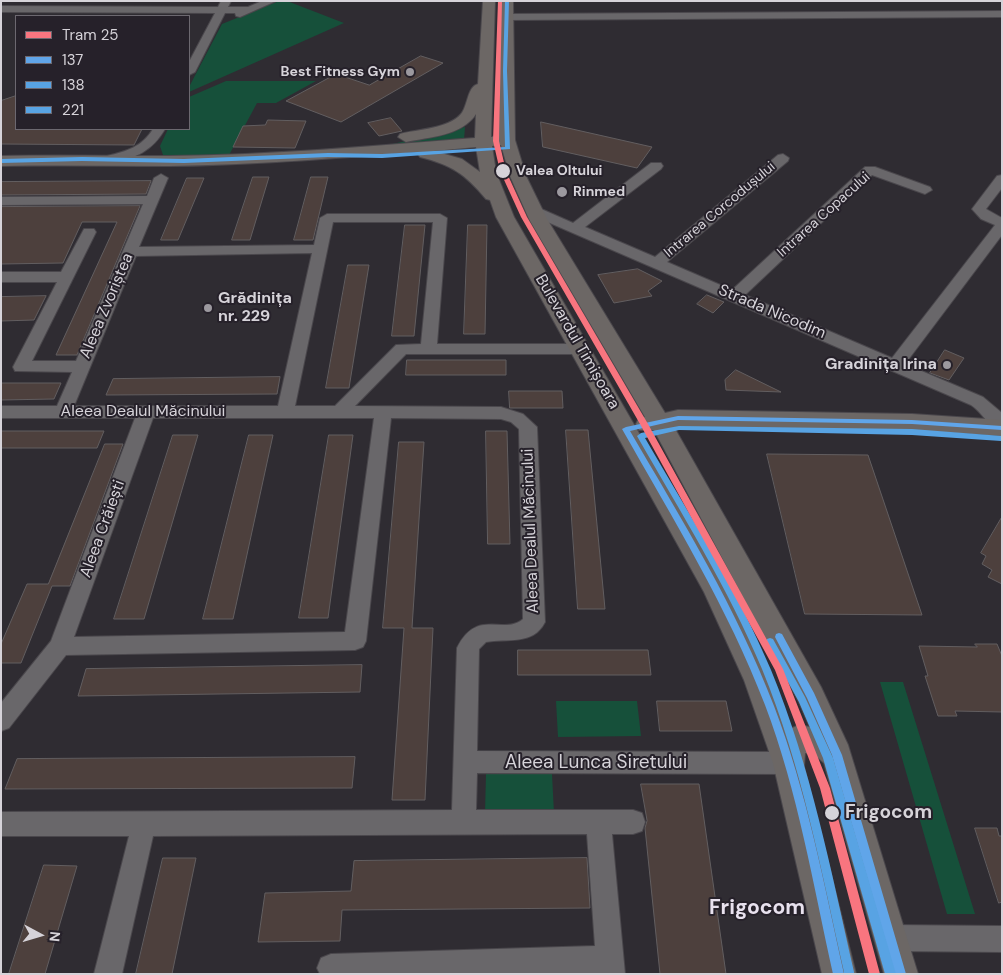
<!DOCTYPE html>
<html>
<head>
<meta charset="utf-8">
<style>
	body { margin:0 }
	#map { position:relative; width:1003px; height:975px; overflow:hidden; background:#2f2c32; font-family:"DM Sans",sans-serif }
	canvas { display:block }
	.frame { position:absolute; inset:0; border:2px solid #d6d3d9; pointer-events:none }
	.legend { position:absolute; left:15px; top:15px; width:175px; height:115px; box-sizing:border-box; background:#26212a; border:1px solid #6c6870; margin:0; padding:6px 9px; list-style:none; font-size:15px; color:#d6d3d9 }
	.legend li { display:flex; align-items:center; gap:10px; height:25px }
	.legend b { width:25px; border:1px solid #6c6870 }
	.north { position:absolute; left:15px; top:910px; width:50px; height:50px; -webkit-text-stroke:4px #26212a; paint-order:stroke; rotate:96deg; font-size:14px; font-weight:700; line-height:20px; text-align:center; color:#d6d3d9 }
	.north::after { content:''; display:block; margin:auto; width:18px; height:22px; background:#d6d3d9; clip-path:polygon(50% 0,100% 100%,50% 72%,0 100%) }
</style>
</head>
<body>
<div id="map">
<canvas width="1003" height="975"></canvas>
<div class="frame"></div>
<ul class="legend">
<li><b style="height:6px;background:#f8757f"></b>Tram 25</li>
<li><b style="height:6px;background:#60a5e9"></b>137</li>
<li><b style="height:6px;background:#58a3e3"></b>138</li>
<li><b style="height:6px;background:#58a3e3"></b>221</li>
</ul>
<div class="north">N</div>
</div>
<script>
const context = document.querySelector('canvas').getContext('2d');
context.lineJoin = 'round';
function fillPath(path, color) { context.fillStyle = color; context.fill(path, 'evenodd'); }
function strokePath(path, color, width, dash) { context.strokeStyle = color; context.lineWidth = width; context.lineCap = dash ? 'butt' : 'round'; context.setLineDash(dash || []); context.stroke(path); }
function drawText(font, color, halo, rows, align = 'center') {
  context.font = font + ' "DM Sans",sans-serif'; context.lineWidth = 4; context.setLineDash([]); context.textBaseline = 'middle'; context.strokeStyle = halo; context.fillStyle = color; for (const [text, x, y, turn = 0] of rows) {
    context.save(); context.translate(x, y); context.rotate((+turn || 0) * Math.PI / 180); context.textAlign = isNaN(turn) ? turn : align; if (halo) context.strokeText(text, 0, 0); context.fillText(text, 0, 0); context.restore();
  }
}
fillPath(new Path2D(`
	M 279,1 L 287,1 L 344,23 L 189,92 L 189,87 L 222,24 Z
	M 226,81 L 316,81 L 276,103 L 257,103 L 228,157 L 173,158 L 163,155 L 160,146 L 168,129 L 189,129 L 189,97 Z
	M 465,127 L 464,140 L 384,146 Z
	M 880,682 L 903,682 L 975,914 L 947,914 Z
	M 556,701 L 637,701 L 641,736 L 558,737 Z
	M 486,774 L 552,774 L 554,813 L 485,813 Z`), '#16503a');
const building = new Path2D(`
	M 421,56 L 443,63 L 341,122 L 286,101 L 336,74 L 369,85 Z
	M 16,96 L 16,129 L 142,129 L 134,145 L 1,144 L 1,101 Z
	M 391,118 L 402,131 L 379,136 L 368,123 Z
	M 268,120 L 306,121 L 295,148 L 233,147 L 243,126 L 265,125 Z
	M 541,122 L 652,147 L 637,168 L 543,147 Z
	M 253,177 L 269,177 L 250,240 L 232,240 Z
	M 311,177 L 328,177 L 313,240 L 294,240 Z
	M 187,178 L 204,178 L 178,240 L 161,240 Z
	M 151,181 L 146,194 L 1,195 L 1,182 Z
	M 140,206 L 77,355 L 56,355 L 117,222 L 82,222 L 63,263 L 1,264 L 1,207 Z
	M 405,225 L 425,225 L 414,336 L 392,336 Z
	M 468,225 L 487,225 L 485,334 L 464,334 Z
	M 348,265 L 369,265 L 349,388 L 326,388 Z
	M 638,269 L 662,281 L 648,291 L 652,296 L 614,303 L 598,275 Z
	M 707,295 L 724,302 L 713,313 L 697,304 Z
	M 46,296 L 34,320 L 1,321 L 1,297 Z
	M 945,350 L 964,358 L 949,380 L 930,373 Z
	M 407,360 L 506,360 L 506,375 L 406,375 Z
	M 736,370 L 781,392 L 726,390 L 725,380 Z
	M 280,377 L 277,394 L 106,395 L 113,379 Z
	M 1,383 L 61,383 L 54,399 L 1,400 Z
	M 509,391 L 562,391 L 563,408 L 510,408 Z
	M 566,430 L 588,430 L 605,609 L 578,609 Z
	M 1,431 L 104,431 L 97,448 L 1,448 Z
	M 486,431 L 507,431 L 510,544 L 488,544 Z
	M 173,435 L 198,435 L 144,619 L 114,619 Z
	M 249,435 L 273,435 L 233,619 L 203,619 Z
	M 329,435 L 353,435 L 328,618 L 299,618 Z
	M 399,442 L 424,442 L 412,628 L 433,628 L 425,800 L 392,800 L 404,628 L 383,628 Z
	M 105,444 L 123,444 L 70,586 L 52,586 L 21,663 L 1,663 L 1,644 L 27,584 L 48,584 Z
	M 767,454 L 868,455 L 922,615 L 805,614 Z
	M 1002,517 L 1002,584 L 988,577 L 992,570 L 982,564 L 986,556 L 981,553 Z
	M 975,644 L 997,644 L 1002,656 L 1002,712 L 955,711 L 957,716 L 938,716 L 925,676 L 928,676 L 919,646 L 977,647 Z
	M 518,650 L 648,650 L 651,675 L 518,675 Z
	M 362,665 L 360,692 L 78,696 L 86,669 Z
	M 657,701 L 726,701 L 732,731 L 660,731 Z
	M 355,757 L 352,788 L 5,789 L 17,759 Z
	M 641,784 L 699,784 L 726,974 L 660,974 L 645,828 L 647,821 Z
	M 975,828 L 997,828 L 999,836 L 1002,836 L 1002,902 L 999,903 Z
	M 163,858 L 196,858 L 172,974 L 136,974 Z
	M 587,858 L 590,908 L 342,910 L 340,941 L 258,942 L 265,893 L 351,891 L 354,861 Z
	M 44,865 L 77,866 L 45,974 L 9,974 Z`);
fillPath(building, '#4d403d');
strokePath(building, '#625e60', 1);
const minor = new Path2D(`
	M 221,1 L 231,1 L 228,7 L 248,7 L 262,1 L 276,1 L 240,17 L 236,16 L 235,13 L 225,13 L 195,72 L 189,75 L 189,62 L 215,13 L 1,12 L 1,6 L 218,7 Z
	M 1002,11 L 1002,17 L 507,20 L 502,17 L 507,14 Z
	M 153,129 L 165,129 C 152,151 136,158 112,163 L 106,159 L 107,156 C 127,151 142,147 153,129 Z
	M 783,154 L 789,158 L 788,161 L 667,262 L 732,290 L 865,167 L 875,167 L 930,187 L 932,190 L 925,194 L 872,175 L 745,295 L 892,358 L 995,225 L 981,219 L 972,209 L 997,176 L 1002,175 L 1002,188 L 986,209 L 1002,218 L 1002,235 L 905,364 L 983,397 L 1002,413 L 1002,431 C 989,428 982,412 971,405 L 529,214 L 527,211 L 534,207 L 539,208 L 573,223 L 651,163 L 661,163 L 663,166 L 661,169 L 585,227 L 655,257 L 778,155 Z
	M 161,174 L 168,178 L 139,247 L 314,245 L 320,218 L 327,214 L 440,214 L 447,218 L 437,344 L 582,344 L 588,345 L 590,349 L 588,353 L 582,354 L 406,354 L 355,406 L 501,407 L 523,414 L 537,427 L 545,622 C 533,646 507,638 486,642 L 479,649 L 477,751 L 788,752 L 796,755 L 800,763 L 796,771 L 788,774 L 477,773 L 476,810 L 633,810 L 642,813 L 645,822 L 642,831 L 633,834 L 612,834 L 625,974 L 320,974 L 317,968 L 321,958 L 331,954 L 595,946 L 587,834 L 153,836 L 122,974 L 94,974 L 129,836 L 1,836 L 1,812 L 452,810 L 457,648 C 477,607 504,636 523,619 L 519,429 L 511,422 L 501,419 L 391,418 L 366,641 L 363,647 L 355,650 L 66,655 L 9,728 L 1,731 L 1,703 L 51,641 L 135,418 L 1,418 L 1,406 L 57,406 L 72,372 L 15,371 L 13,367 L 57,282 L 1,282 L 1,272 L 61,272 L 84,229 L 94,229 L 96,232 L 32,361 L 76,361 L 143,204 L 1,205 L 1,197 L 147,196 L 154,178 ZM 333,222 L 433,222 L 421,344 L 396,345 L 335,406 L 295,406 ZM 312,253 L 278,406 L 74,406 L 136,256 ZM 153,418 L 374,418 L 345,632 L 74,637 Z
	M 891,925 L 1002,926 L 1002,952 L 891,951 L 882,947 L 878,938 L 882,929 Z`);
const major = new Path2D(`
	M 483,1 L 495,1 L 491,137 L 499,136 L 501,1 L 513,1 L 515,140 L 526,176 L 547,219 L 665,413 L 678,410 L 912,414 L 1002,420 L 1002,436 L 912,430 L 674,427 L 821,687 L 848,745 L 918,974 L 884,974 L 824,763 L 814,754 L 805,753 L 804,767 L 856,974 L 822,974 L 773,763 L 744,680 L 704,592 L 496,217 L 490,200 L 486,199 C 465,174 452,165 420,157 L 418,154 L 419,152 C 336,158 252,165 169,166 C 113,166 57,165 1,166 L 1,156 C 57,155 113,156 168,156 C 271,155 373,146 475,138 L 476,114 C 462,136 429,137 406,142 L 398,137 L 400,134 C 418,129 448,129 461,114 C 468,106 467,87 478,84 ZM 501,145 L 510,176 L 529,219 L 645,417 L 639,418 L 636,424 L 639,430 L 654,430 L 662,445 L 799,702 L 810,727 L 799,725 L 790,729 L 772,680 L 725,582 L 514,217 L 496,172 L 492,146 ZM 476,147 L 480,172 L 462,159 L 434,151 Z`);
strokePath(minor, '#4a474c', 2);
strokePath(major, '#4a474c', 2);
fillPath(minor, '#69676a');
fillPath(major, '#6c6765');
fillPath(new Path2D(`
	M 678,416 L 912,420 L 1002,426 L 1002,430 L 912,424 L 678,420 L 630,431 C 682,520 737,609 774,706 C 807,792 824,884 844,974 L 833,974 C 813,884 798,792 765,705 C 728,608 673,519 622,429 L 626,427 Z
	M 779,633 L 782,634 L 814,693 L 842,755 L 906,974 L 895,974 L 832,755 L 807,698 L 775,637 L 776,634 Z`), '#60a5e9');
fillPath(new Path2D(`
	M 679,426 L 912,429 L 1002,436 L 1001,441 L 912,435 L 679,430 L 645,438 C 689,514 737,589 771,670 C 811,767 831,870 854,972 L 854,974 L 844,974 L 844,972 C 821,870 802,766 762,669 C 728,588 681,513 637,436 L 641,433 Z
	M 770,638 L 773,639 L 805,697 L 833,758 L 896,974 L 885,974 L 823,758 L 799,702 L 766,642 L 767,639 Z`), '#58a3e3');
fillPath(new Path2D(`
	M 505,1 L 509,1 L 507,71 L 510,149 L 382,158 L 328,157 L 184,163 L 82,161 L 1,163 L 1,159 L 82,157 L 184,159 L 328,153 L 382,154 L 505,147 L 503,71 Z`), '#58a3e3');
fillPath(new Path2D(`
	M 498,1 L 502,1 L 499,141 L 506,171 L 527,217 L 648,424 L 783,669 L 830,788 L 880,974 L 869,974 L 820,788 L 775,670 L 640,424 L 521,217 L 500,171 L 493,141 Z`), '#f8757f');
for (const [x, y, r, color] of [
	[410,72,5,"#9c999f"],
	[503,171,8,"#d6d3d9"],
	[562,192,6,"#9c999f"],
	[208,308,5,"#9c999f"],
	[947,365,5,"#9c999f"],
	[832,813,8,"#d6d3d9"]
]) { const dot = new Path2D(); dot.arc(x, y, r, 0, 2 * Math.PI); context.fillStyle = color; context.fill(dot); strokePath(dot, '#26212a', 2); }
drawText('bold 14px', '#d6d3d9', '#26212a', [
	["Best Fitness Gym",400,72],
	["Rinmed",573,192,"left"]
], 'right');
drawText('bold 14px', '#d6d3d9', '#26212a', [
	["Valea Oltului",516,171]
], 'left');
drawText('14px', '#d6d3d9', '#26212a', [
	["Intrarea Corcodușului",720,210,-40],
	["Intrarea Copacului",824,215,-42]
]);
drawText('bold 16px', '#d6d3d9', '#26212a', [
	["Grădinița",218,299],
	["nr. 229",218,317],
	["Gradinița Irina",937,365,"right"]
], 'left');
drawText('16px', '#d6d3d9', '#26212a', [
	["Aleea Zvoriștea",107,306,-67],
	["Strada Nicodim",772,312,23],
	["Bulevardul Timișoara",577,342,60],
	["Aleea Dealul Măcinului",143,412],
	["Aleea Crăiești",103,529,-70],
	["Aleea Dealul Măcinului",531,531,-92]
]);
drawText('19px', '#d6d3d9', '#26212a', [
	["Aleea Lunca Siretului",596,763]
]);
drawText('bold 19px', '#d6d3d9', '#26212a', [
	["Frigocom",845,813]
], 'left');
drawText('bold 21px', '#e8e1ee', '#26212a', [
	["Frigocom",757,908]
]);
</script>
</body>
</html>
